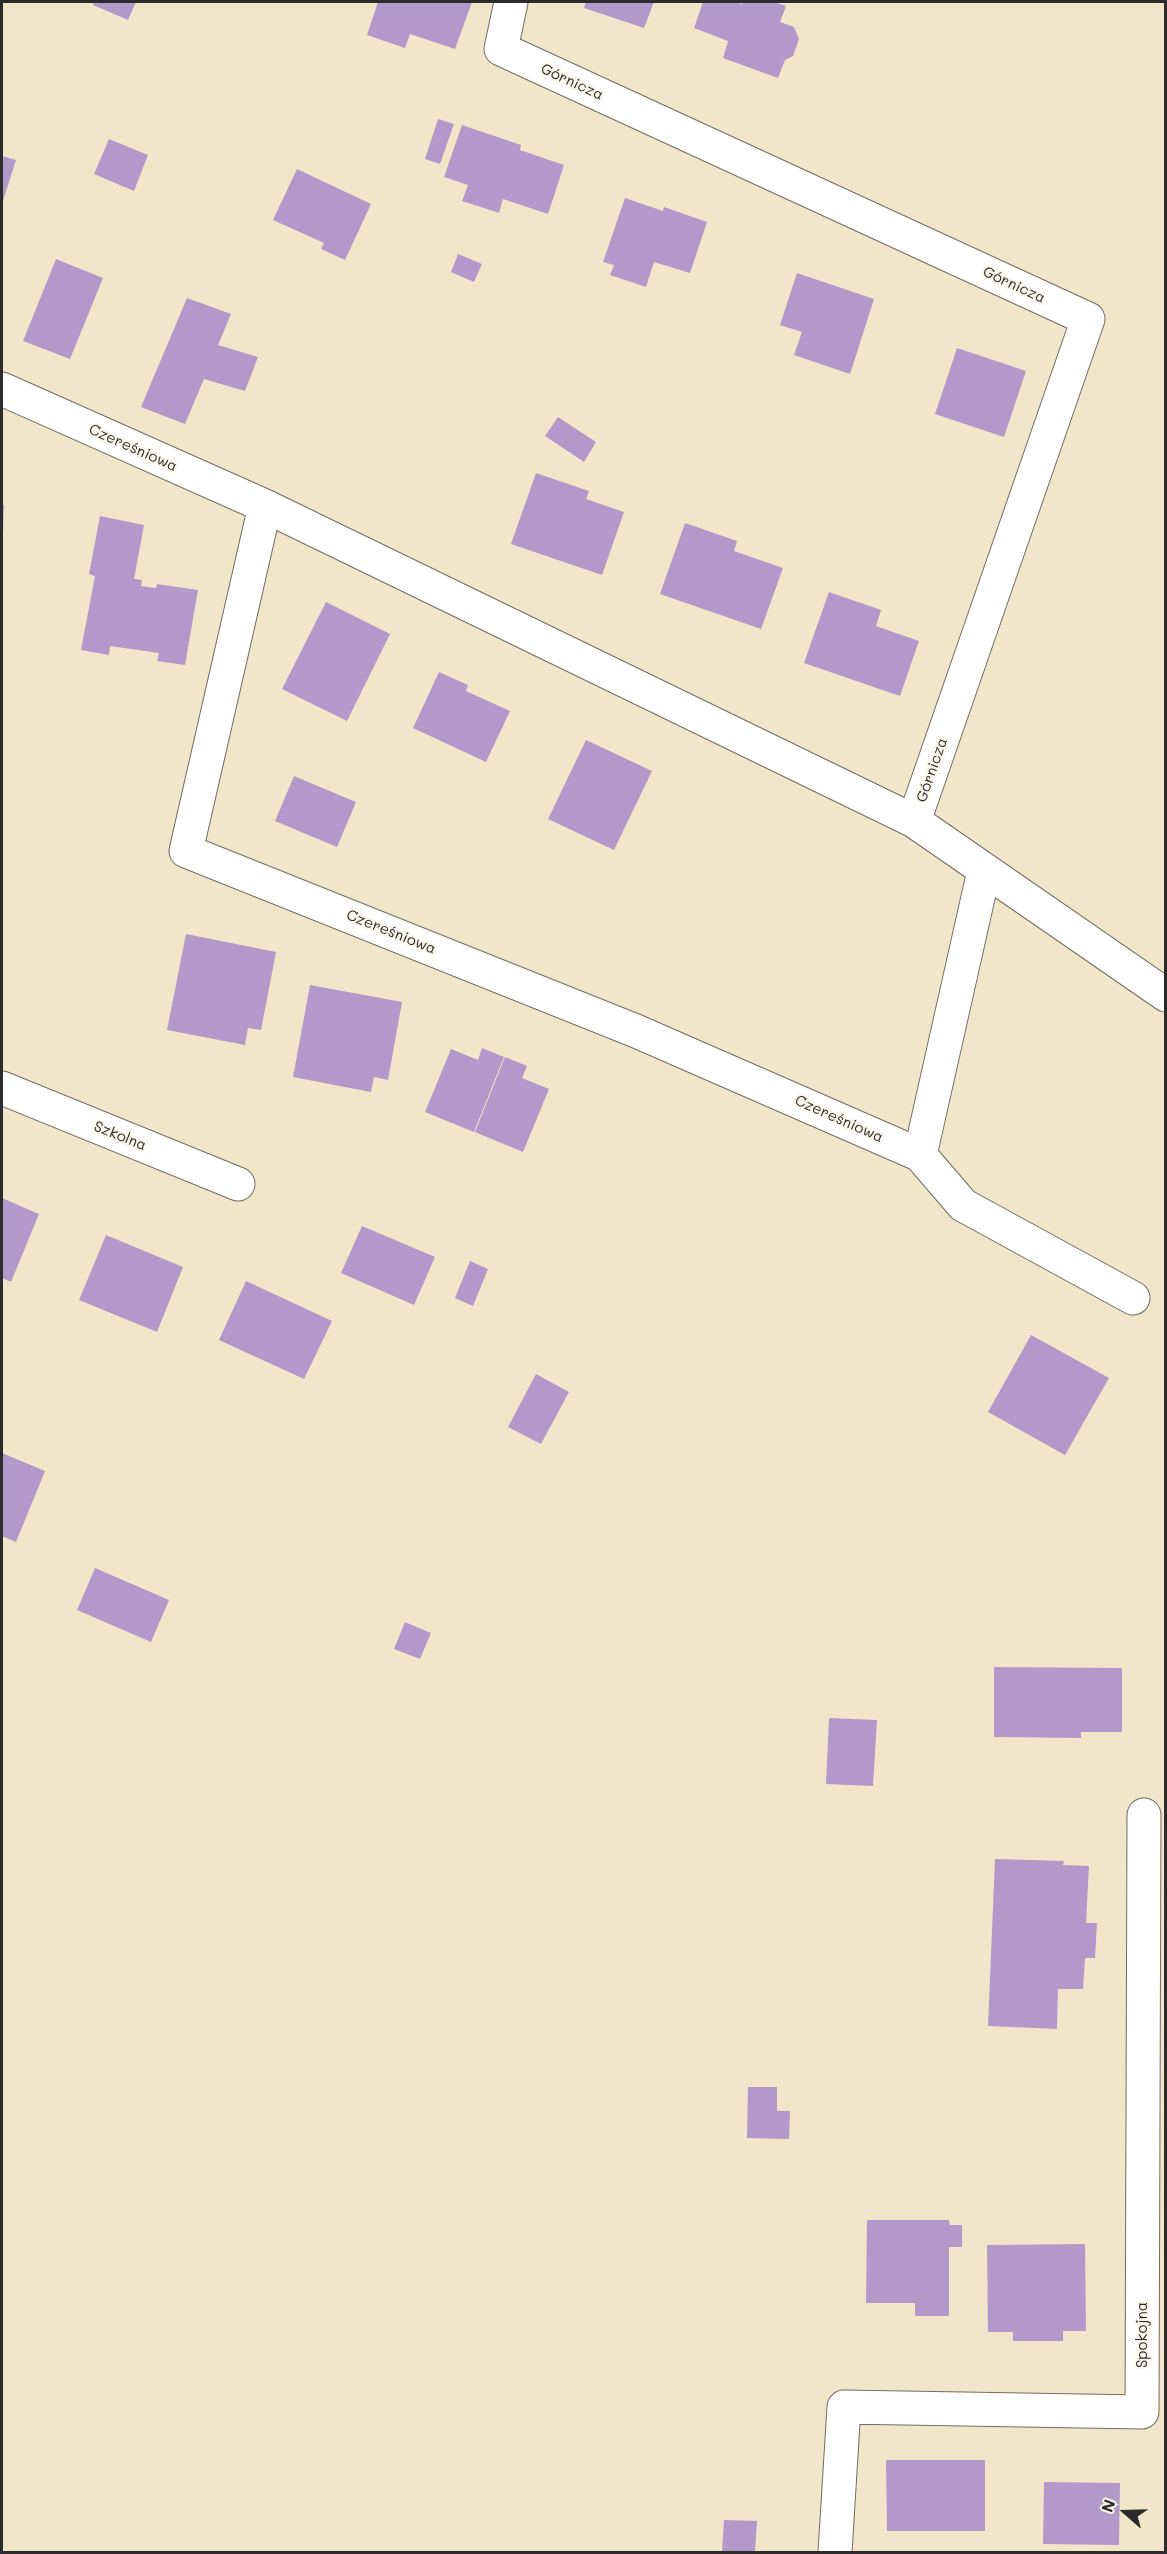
<!DOCTYPE html>
<html>
<head>
<meta charset="utf-8">
<style>
	body { margin:0 }
	#map { position:relative; width:1167px; height:2554px; overflow:hidden; background:#f2e6ca; font-family:Mali,sans-serif }
	canvas { display:block }
	.frame { position:absolute; inset:0; border:3px solid #2b2b2b; pointer-events:none }
	.north { position:absolute; left:1095px; top:2482px; width:60px; height:60px; -webkit-text-stroke:4px #fbf7ec; paint-order:stroke; rotate:290deg; font-size:16px; font-weight:700; line-height:24px; text-align:center; color:#2b2b2b }
	.north::after { content:''; display:block; margin:auto; width:21px; height:27px; background:#2b2b2b; clip-path:polygon(50% 0,100% 100%,50% 72%,0 100%) }
</style>
</head>
<body>
<div id="map">
<canvas width="1167" height="2554"></canvas>
<div class="frame"></div>
<div class="north">N</div>
</div>
<script>
const context = document.querySelector('canvas').getContext('2d');
context.lineJoin = 'round';
function fillPath(path, color) { context.fillStyle = color; context.fill(path, 'evenodd'); }
function strokePath(path, color, width, dash) { context.strokeStyle = color; context.lineWidth = width; context.lineCap = dash ? 'butt' : 'round'; context.setLineDash(dash || []); context.stroke(path); }
function drawText(font, color, halo, rows, align = 'center') {
  context.font = font + ' Mali,sans-serif'; context.lineWidth = 4.5; context.setLineDash([]); context.textBaseline = 'middle'; context.strokeStyle = halo; context.fillStyle = color; for (const [text, x, y, turn = 0] of rows) {
    context.save(); context.translate(x, y); context.rotate((+turn || 0) * Math.PI / 180); context.textAlign = isNaN(turn) ? turn : align; if (halo) context.strokeText(text, 0, 0); context.fillText(text, 0, 0); context.restore();
  }
}
fillPath(new Path2D(`
	M 94,2 L 136,2 L 128,20 L 93,5 Z
	M 378,2 L 472,2 L 455,49 L 410,34 L 405,48 L 367,35 Z
	M 586,2 L 654,2 L 644,28 L 584,8 Z
	M 703,2 L 736,2 L 742,4 L 743,2 L 774,2 L 786,6 L 780,22 L 794,27 L 799,39 L 793,56 L 785,60 L 778,78 L 723,58 L 728,41 L 694,28 Z
	M 438,119 L 454,124 L 440,164 L 425,159 Z
	M 462,125 L 521,145 L 520,150 L 564,165 L 548,214 L 503,199 L 499,213 L 462,201 L 468,185 L 444,177 Z
	M 109,139 L 148,155 L 134,191 L 94,174 Z
	M 2,156 L 16,160 L 2,204 Z
	M 297,169 L 371,204 L 345,260 L 321,249 L 324,243 L 273,220 Z
	M 625,198 L 663,211 L 664,207 L 707,222 L 690,273 L 654,262 L 646,287 L 610,275 L 614,265 L 603,262 Z
	M 458,254 L 482,264 L 474,282 L 451,272 Z
	M 56,259 L 103,278 L 70,359 L 23,341 Z
	M 797,273 L 874,299 L 850,374 L 794,355 L 802,332 L 780,325 Z
	M 187,298 L 231,314 L 218,345 L 258,357 L 245,391 L 204,379 L 185,424 L 141,407 Z
	M 957,348 L 1026,371 L 1004,437 L 935,414 Z
	M 558,417 L 596,442 L 584,462 L 545,436 Z
	M 536,473 L 589,491 L 586,499 L 624,512 L 602,575 L 511,544 Z
	M 2,505 L 4,505 L 3,532 L 2,532 Z
	M 100,516 L 144,525 L 134,579 L 142,580 L 141,586 L 156,588 L 157,584 L 198,590 L 185,665 L 157,661 L 159,653 L 110,646 L 109,655 L 81,650 L 95,576 L 89,574 Z
	M 685,523 L 737,541 L 734,551 L 783,568 L 761,629 L 660,594 Z
	M 829,592 L 881,610 L 876,626 L 919,641 L 900,696 L 804,663 Z
	M 326,602 L 390,634 L 347,721 L 282,689 Z
	M 439,672 L 468,685 L 466,691 L 510,711 L 486,762 L 413,728 Z
	M 586,740 L 652,771 L 614,850 L 548,819 Z
	M 294,776 L 356,802 L 337,847 L 275,821 Z
	M 186,934 L 276,952 L 261,1030 L 248,1028 L 245,1045 L 167,1030 Z
	M 310,985 L 402,1002 L 388,1080 L 374,1077 L 371,1092 L 293,1077 Z
	M 482,1048 L 504,1057 L 474,1132 L 425,1112 L 451,1049 L 478,1060 Z
	M 505,1057 L 527,1066 L 522,1078 L 549,1089 L 523,1152 L 475,1132 Z
	M 2,1198 L 39,1214 L 11,1282 L 2,1278 Z
	M 362,1226 L 435,1257 L 414,1305 L 341,1273 Z
	M 106,1235 L 183,1267 L 157,1332 L 79,1300 Z
	M 470,1261 L 488,1269 L 473,1306 L 455,1298 Z
	M 246,1281 L 332,1321 L 304,1379 L 219,1340 Z
	M 1031,1335 L 1109,1378 L 1065,1455 L 988,1412 Z
	M 536,1374 L 569,1392 L 541,1444 L 508,1427 Z
	M 2,1453 L 45,1471 L 16,1542 L 2,1536 Z
	M 95,1568 L 169,1600 L 151,1642 L 77,1610 Z
	M 405,1622 L 431,1633 L 420,1659 L 394,1649 Z
	M 994,1667 L 1122,1668 L 1122,1732 L 1081,1732 L 1081,1738 L 994,1737 Z
	M 829,1718 L 877,1720 L 873,1786 L 826,1784 Z
	M 995,1859 L 1064,1861 L 1063,1865 L 1089,1866 L 1086,1923 L 1097,1923 L 1095,1958 L 1085,1958 L 1083,1989 L 1058,1989 L 1057,2029 L 988,2026 Z
	M 748,2087 L 777,2087 L 777,2111 L 790,2111 L 789,2139 L 747,2138 Z
	M 867,2220 L 949,2220 L 950,2225 L 962,2225 L 962,2247 L 949,2247 L 949,2316 L 915,2316 L 915,2303 L 866,2303 Z
	M 1085,2244 L 1086,2331 L 1063,2331 L 1063,2341 L 1013,2341 L 1013,2332 L 988,2332 L 987,2245 Z
	M 886,2460 L 985,2460 L 985,2531 L 887,2531 Z
	M 1044,2482 L 1120,2483 L 1119,2545 L 1043,2544 Z
	M 724,2520 L 757,2521 L 755,2552 L 722,2552 Z`), '#b399c9');
const street = new Path2D(`
	M 511,2 L 501,49 L 1088,319 L 914,821
	M 2,389 L 265,506 L 914,821 L 1166,995
	M 265,506 L 186,851 L 636,1031 L 920,1155
	M 984,871 L 920,1155 L 963,1205 L 1133,1298
	M 2,1088 L 238,1184
	M 835,2552 L 844,2407 L 1142,2412 L 1144,1815`);
strokePath(street, '#716c63', 35);
strokePath(street, '#fff', 33);
drawText('15px', '#2b2b2b', '#fbf7ec', [
	["Górnicza",572,82,25],
	["Górnicza",1014,285,25],
	["Czereśniowa",133,448,24],
	["Górnicza",932,770,-71],
	["Czereśniowa",391,932,22],
	["Czereśniowa",839,1119,24],
	["Szkolna",120,1136,22],
	["Spokojna",1142,2335,-90]
]);
</script>
</body>
</html>
